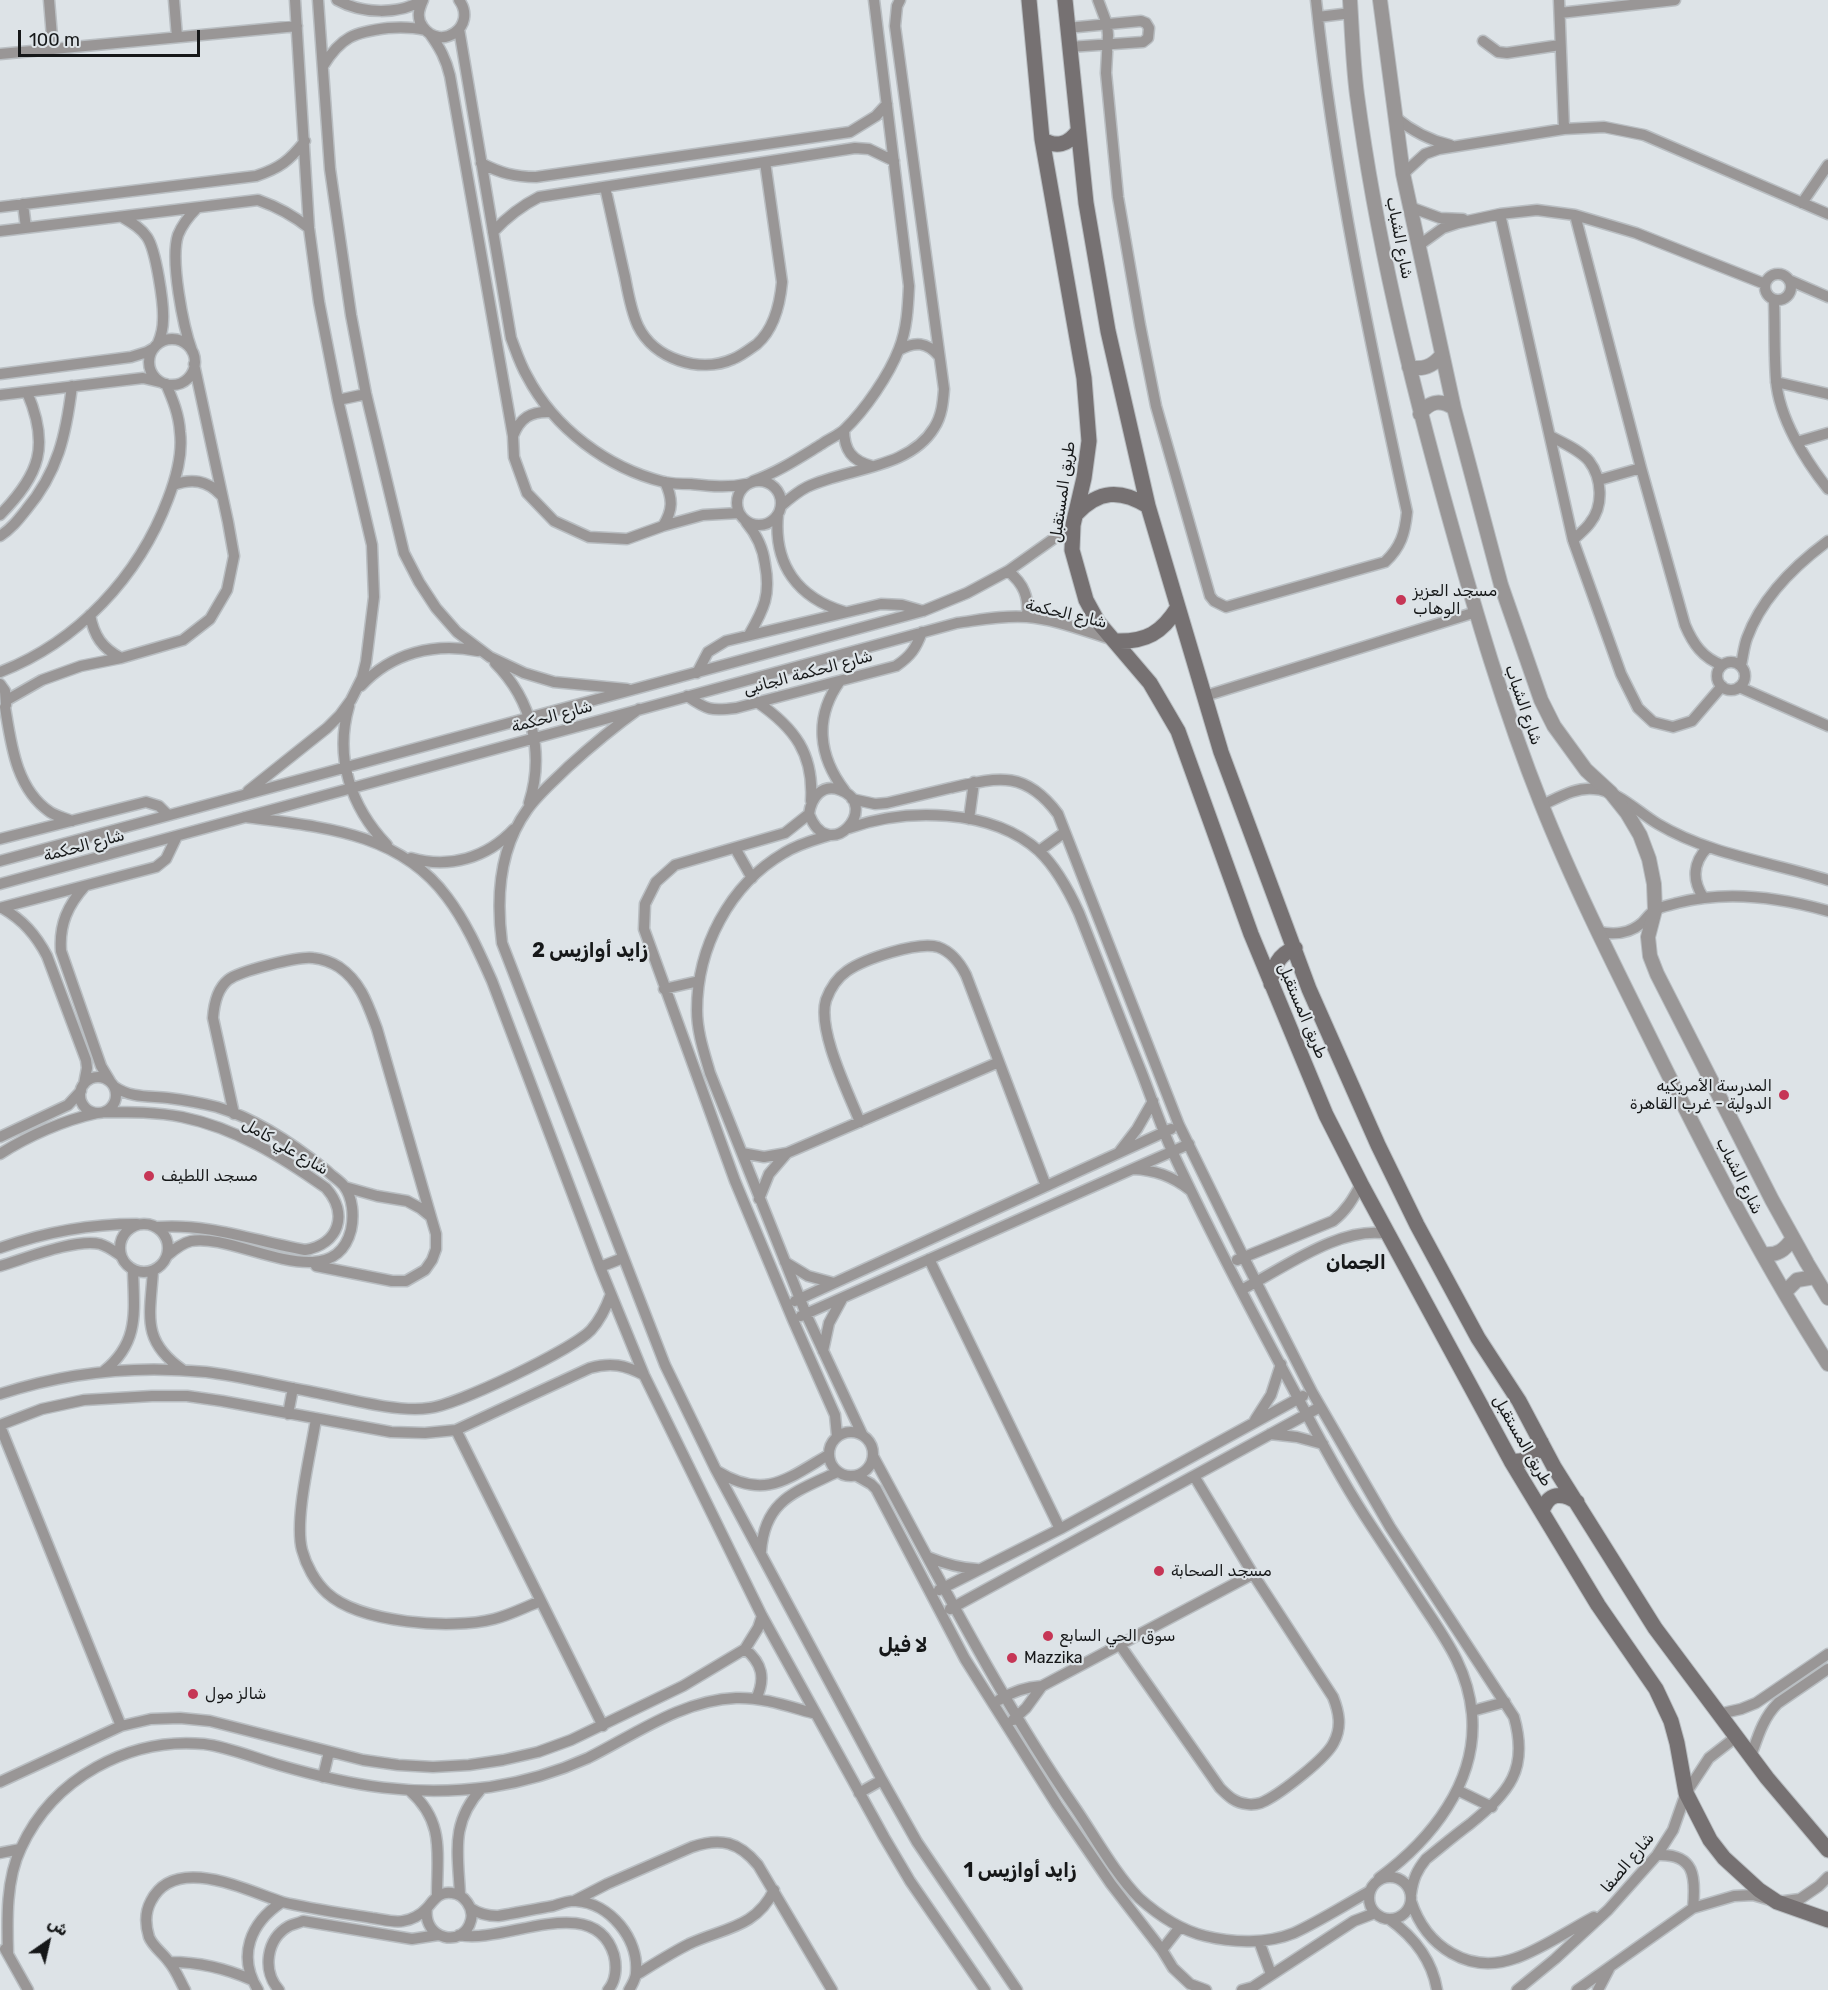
<!DOCTYPE html>
<html>
<head>
<meta charset="utf-8">
<style>
	body { margin:0 }
	#map { position:relative; width:1828px; height:1990px; overflow:hidden; background:#dde3e7; font-family:Rubik,"Noto Naskh Arabic",sans-serif }
	canvas { display:block }
	.north { position:absolute; left:18px; top:1912px; width:60px; height:60px; -webkit-text-stroke:4px #dde3e7; paint-order:stroke; rotate:34deg; font-size:16px; font-weight:700; line-height:24px; text-align:center; color:#161819 }
	.north::after { content:''; display:block; margin:auto; width:21px; height:27px; background:#161819; clip-path:polygon(50% 0,100% 100%,50% 72%,0 100%) }
	.scale { position:absolute; left:18px; top:30px; width:182px; height:27px; box-sizing:border-box; border:3px solid #161819; border-top:0; padding-left:8px; font-size:18px; line-height:21px; white-space:nowrap; color:#161819; -webkit-text-stroke:4px #dde3e7; paint-order:stroke }
</style>
</head>
<body>
<div id="map">
<canvas width="1828" height="1990"></canvas>
<div class="north">ش</div>
<div class="scale">100 m</div>
</div>
<script>
const context = document.querySelector('canvas').getContext('2d');
context.lineJoin = 'round';
function strokePath(path, color, width, dash) { context.strokeStyle = color; context.lineWidth = width; context.lineCap = dash ? 'butt' : 'round'; context.setLineDash(dash || []); context.stroke(path); }
function drawText(font, color, halo, rows, align = 'center') {
  context.font = font + ' Rubik,"Noto Naskh Arabic",sans-serif'; context.lineWidth = 4.5; context.setLineDash([]); context.textBaseline = 'middle'; context.strokeStyle = halo; context.fillStyle = color; for (const [text, x, y, turn = 0] of rows) {
    context.save(); context.translate(x, y); context.rotate((+turn || 0) * Math.PI / 180); context.textAlign = isNaN(turn) ? turn : align; if (halo) context.strokeText(text, 0, 0); context.fillText(text, 0, 0); context.restore();
  }
}
const minor = new Path2D(`
	M 49,0 L 53,49
	M 174,0 L 177,37
	M 318,0 L 330,169 L 351,315 L 366,394 L 404,553 L 419,582 L 436,608 L 457,632 L 490,657 L 524,673 L 554,682 L 627,689
	M 337,0 C 362,14 399,15 423,0
	M 423,0 C 419,9 416,18 423,27 C 441,52 478,26 459,0
	M 1098,0 L 1107,24 L 1108,35 L 1106,73 L 1118,197 L 1140,325 L 1156,406 L 1210,596 L 1214,601 L 1226,607 L 1385,562 C 1401,547 1405,533 1407,512 C 1370,343 1334,172 1316,0
	M 1559,0 L 1564,129
	M 1560,13 L 1675,0
	M 1318,17 L 1351,13
	M 1067,28 L 1141,21 L 1146,23 L 1149,28 L 1148,38 L 1143,42 L 1069,47
	M 459,29 L 511,338 C 516,351 520,364 527,376 C 554,428 607,468 664,482 C 673,484 682,484 691,484 C 710,486 727,488 746,484
	M 430,34 C 440,48 446,59 450,76 L 513,436 L 514,457 L 527,493 L 554,521 L 589,537 L 627,539 L 663,526 L 703,515 L 739,513
	M 1483,41 L 1498,52 L 1507,53 L 1560,45
	M 0,54 L 297,26
	M 323,66 C 341,37 354,32 388,28 C 401,27 412,27 425,30
	M 1395,117 C 1412,131 1428,140 1450,145
	M 481,163 C 500,173 515,177 536,177 L 850,132 L 876,116 L 887,104
	M 1403,174 L 1425,154 L 1439,149 L 1564,129 L 1604,127 L 1644,135 L 1828,214
	M 605,187 C 612,217 618,247 625,277 C 628,293 631,311 638,326 C 654,359 700,374 733,359 C 741,356 750,349 757,344 C 774,329 780,304 782,282 L 765,162
	M 1802,203 L 1828,165
	M 23,204 L 26,228
	M 0,207 L 256,176 C 280,168 289,161 305,141
	M 1410,207 L 1440,218 L 1463,219
	M 1500,214 L 1573,540 L 1621,674 L 1638,708 L 1653,722 L 1673,727 L 1692,721 L 1722,686
	M 1575,215 L 1641,468 L 1685,625 C 1693,644 1703,658 1722,665
	M 122,217 C 132,223 141,228 147,237 C 156,250 164,304 163,320 C 163,328 161,336 158,343
	M 0,231 L 258,200 C 278,207 293,215 309,228
	M 493,232 C 507,217 521,206 539,197 L 855,148 L 869,149 L 894,161
	M 1418,246 L 1443,228 L 1458,223 L 1500,214 L 1537,210 L 1575,215 L 1636,233 L 1765,284
	M1765 287a13 13 0 1 1 26 0a13 13 0 1 1-26 0Z
	M 1789,280 L 1828,297
	M 1774,300 C 1775,326 1774,353 1776,380 C 1779,418 1805,460 1828,489
	M149 362a23 23 0 1 1 46 0a23 23 0 1 1-46 0Z
	M 899,350 C 915,341 927,342 939,356
	M 192,351 C 183,326 170,260 178,235 C 182,225 189,216 197,208
	M 0,374 L 131,357 L 147,352 L 154,348
	M 1776,382 L 1828,394
	M 0,395 L 143,378 L 160,382
	M 338,400 L 366,394
	M 844,430 C 844,450 852,461 872,466
	M 513,436 C 520,418 531,411 550,412
	M 1550,436 C 1563,443 1580,450 1589,461 C 1602,478 1604,506 1590,523 C 1586,529 1579,534 1573,540
	M 1797,442 L 1828,433
	M 1599,480 L 1641,468
	M737 503a22 22 0 1 1 44 0a22 22 0 1 1-44 0Z
	M 753,481 C 778,472 799,458 822,444 C 829,439 839,435 845,429 C 865,410 889,375 899,349 C 907,329 908,307 909,286 L 874,0
	M 173,485 C 192,478 207,480 221,495
	M 781,506 C 789,499 797,492 807,487 C 847,468 909,469 934,428 C 942,416 943,402 944,389 L 895,26 L 897,6 L 900,0
	M 778,514 C 773,565 798,598 845,612
	M 0,515 C 40,474 50,446 27,392
	M 746,522 C 757,535 763,547 765,564 C 771,595 764,609 749,635
	M 663,526 C 673,510 673,499 665,482
	M 0,536 C 11,529 18,520 26,510 C 58,472 66,435 72,386
	M 1008,571 C 1024,584 1029,597 1027,617
	M 90,615 C 94,636 102,648 121,658
	M1717 676a14 14 0 1 1 28 0a14 14 0 1 1-28 0Z
	M 495,663 C 532,700 545,753 529,803
	M 1741,665 C 1743,656 1744,646 1747,638 C 1762,597 1794,566 1828,541
	M 0,672 C 78,642 139,576 168,499 C 176,478 183,455 180,432 C 179,415 173,400 166,384
	M 697,673 L 708,652 L 726,641 L 881,604 L 902,605 L 923,611
	M 840,681 C 814,717 818,756 845,791
	M 0,684 L 5,691 L 6,705
	M 361,686 C 391,653 435,642 478,651
	M 1739,687 L 1828,726
	M 687,696 C 707,710 711,711 736,708 L 896,666 C 911,656 916,648 922,632
	M 1205,696 L 1476,612
	M 7,700 L 42,680 L 81,666 L 121,658 L 183,640 L 210,619 L 227,590 L 234,556 L 228,522 L 194,364
	M 757,702 C 795,728 814,754 811,801
	M 349,706 C 334,758 351,807 387,845
	M 5,707 C 11,744 16,789 50,812 C 56,816 65,818 72,821
	M 639,709 C 614,727 591,746 568,767 C 554,781 538,794 527,810 C 499,849 496,897 502,943 L 665,1365 L 716,1470 L 882,1780 L 917,1842 L 1017,1990
	M 248,791 L 327,728 L 340,715 L 351,700 L 362,678 L 366,662 L 374,597 L 372,545 L 338,400 L 319,302 L 309,228 L 295,0
	M 852,799 L 875,804 L 887,803 C 908,798 929,793 950,788 C 999,777 1025,770 1058,814 L 1179,1125 L 1244,1258 L 1312,1392 L 1390,1527 L 1514,1717 C 1529,1770 1509,1792 1470,1824 C 1455,1835 1441,1847 1426,1859 C 1417,1870 1413,1879 1411,1894
	M 1542,805 C 1558,798 1575,787 1594,789 C 1617,790 1638,812 1658,824 C 1710,855 1771,862 1828,880
	M 809,814 C 829,867 882,805 840,790 C 822,783 811,798 809,814 L 785,833 L 675,865 L 656,882 L 645,904 L 644,929 L 735,1181 L 793,1320 L 835,1415 L 837,1436
	M 245,817 C 320,827 398,831 447,897 C 466,922 479,952 492,981 L 600,1267 L 644,1375 L 762,1616 L 884,1837 L 910,1881 L 985,1990
	M 969,819 L 974,782
	M 849,828 C 906,808 991,808 1039,851 C 1057,868 1069,891 1079,913 C 1100,966 1120,1019 1141,1071 C 1152,1099 1161,1127 1173,1153 C 1214,1241 1260,1327 1306,1413 C 1326,1451 1348,1491 1372,1527 C 1389,1553 1406,1579 1423,1605 C 1447,1641 1468,1670 1472,1714 C 1478,1782 1431,1840 1379,1878
	M 830,835 C 814,840 798,844 784,853 C 729,885 697,948 697,1010 C 697,1032 704,1052 710,1073 L 806,1314 L 862,1434
	M 0,839 L 146,802 L 159,806 L 168,815
	M 735,848 L 752,878
	M 1039,851 L 1065,832
	M 411,858 C 449,869 487,858 514,829
	M 0,861 L 923,611 L 967,593 L 1008,571 L 1073,525
	M 0,884 L 957,623 C 980,620 1004,615 1027,617 C 1055,619 1087,632 1114,640
	M 85,886 C 68,905 59,924 61,951 L 101,1066 L 110,1081
	M 1703,897 C 1692,880 1693,862 1708,847
	M 0,908 L 156,867 L 166,859 L 177,836
	M 2,908 C 23,920 36,935 47,956 L 86,1060 L 87,1068 L 84,1084
	M 1599,932 C 1615,935 1629,934 1642,923 C 1646,919 1650,913 1655,910 C 1661,906 1671,905 1677,903 C 1727,890 1779,897 1828,911
	M 664,989 L 699,981
	M80 1095a18 18 0 1 1 36 0a18 18 0 1 1-36 0Z
	M 115,1087 C 131,1098 149,1096 168,1098 C 184,1100 201,1103 217,1107 C 257,1119 295,1145 327,1171 C 332,1176 340,1181 344,1186 C 353,1198 354,1216 351,1230 C 333,1300 235,1232 191,1241 C 182,1243 175,1249 168,1255
	M 104,1112 C 130,1112 157,1112 182,1117 C 236,1128 282,1157 326,1188 C 349,1214 339,1244 305,1250 C 255,1241 209,1223 157,1227
	M 234,1114 L 213,1018 C 214,1004 217,989 228,980 C 239,971 299,956 313,958 C 322,959 331,962 339,967 C 361,982 368,1005 377,1029 L 431,1217
	M 860,1122 C 848,1092 817,1030 826,1000 C 830,989 837,978 847,971 C 864,959 918,941 938,947 C 952,952 960,963 966,975 L 1046,1186
	M 0,1137 L 68,1105 L 81,1091
	M 1120,1151 L 1137,1129 L 1153,1101
	M 742,1153 L 764,1157 L 787,1153 L 999,1062
	M 0,1154 C 28,1136 64,1120 97,1113
	M 1133,1169 C 1155,1170 1172,1176 1190,1190
	M 759,1199 L 769,1174 L 787,1153
	M120 1248a24 24 0 1 1 48 0a24 24 0 1 1-48 0Z
	M 0,1248 C 45,1232 90,1224 137,1224
	M 929,1259 L 1060,1529
	M 1237,1260 L 1333,1221 C 1346,1211 1353,1199 1361,1184
	M 785,1262 L 808,1276 L 834,1283
	M 0,1266 C 24,1259 76,1238 100,1244 C 107,1246 114,1251 120,1255
	M 316,1266 L 392,1281 L 406,1281 L 425,1270 L 432,1260 L 436,1249 L 436,1234 L 431,1217 L 420,1208 L 407,1201 L 377,1196 L 345,1187
	M 600,1267 L 623,1258
	M 153,1271 C 150,1316 141,1341 183,1370
	M 1241,1290 C 1283,1269 1340,1225 1388,1234
	M 795,1301 L 1171,1129
	M 801,1316 L 1189,1144
	M 823,1351 L 829,1323 L 842,1299
	M 104,1371 C 140,1342 134,1311 133,1270
	M 0,1394 C 67,1372 136,1365 206,1372 C 240,1376 274,1385 308,1391 C 341,1397 396,1413 429,1408 C 457,1405 572,1350 591,1330 C 601,1319 606,1308 611,1294
	M 288,1414 L 293,1388
	M 316,1419 C 311,1452 294,1519 302,1550 C 306,1565 315,1582 327,1593 C 360,1623 451,1630 494,1619 C 510,1615 525,1607 541,1601
	M 1255,1420 L 1271,1395 L 1281,1364
	M 0,1425 L 42,1409 L 84,1400 L 152,1396 L 187,1396 L 222,1401 L 391,1432 L 425,1433 L 456,1430 L 590,1368 C 611,1362 625,1365 644,1375
	M 0,1426 L 121,1726
	M 456,1430 L 603,1726
	M829 1454a22 22 0 1 1 44 0a22 22 0 1 1-44 0Z
	M 1270,1434 L 1297,1437 L 1323,1444
	M 873,1456 C 938,1576 999,1697 1076,1809 C 1095,1837 1116,1875 1139,1898 C 1158,1915 1180,1930 1205,1936 C 1233,1943 1267,1944 1294,1933 C 1320,1921 1345,1905 1370,1891
	M 717,1471 C 764,1500 786,1480 828,1455
	M 857,1476 L 871,1484 L 876,1489 L 965,1659 L 1057,1805 L 1111,1884 L 1162,1950 L 1173,1968 L 1190,1984 L 1206,1990
	M 761,1551 C 765,1499 796,1492 837,1472
	M 928,1557 C 945,1564 959,1568 977,1569
	M 939,1590 L 1060,1529 L 1303,1396
	M 950,1609 L 1320,1407
	M 1120,1645 L 1220,1788 C 1228,1796 1235,1803 1247,1804 C 1252,1805 1260,1804 1265,1801 C 1281,1793 1327,1758 1334,1742 C 1342,1727 1339,1712 1333,1697 L 1253,1574 L 1194,1476
	M 745,1649 C 762,1663 766,1678 756,1699
	M 999,1700 C 1013,1691 1025,1687 1042,1686 L 1253,1574
	M 1472,1711 L 1505,1702
	M 1719,1714 L 1741,1709 L 1756,1703 L 1828,1654
	M 1013,1720 L 1026,1708 L 1042,1686
	M 1751,1756 C 1758,1736 1763,1718 1778,1703 L 1828,1669
	M 323,1777 L 329,1752
	M 0,1782 L 121,1726 L 151,1719 L 180,1718 L 210,1721 L 363,1760 L 398,1765 L 433,1767 L 469,1765 L 503,1760 L 538,1752 L 571,1740 L 683,1686 L 745,1649 L 758,1628 L 762,1616
	M 1457,1790 L 1492,1807
	M 410,1791 C 445,1822 437,1854 437,1896
	M 859,1793 L 882,1780
	M 0,1853 L 20,1849
	M 1657,1855 C 1695,1853 1696,1877 1693,1908
	M1369 1898a21 21 0 1 1 42 0a21 21 0 1 1-42 0Z
	M 460,1895 C 458,1852 450,1823 482,1788
	M 574,1901 L 607,1884 L 692,1847 C 721,1837 739,1842 758,1865 L 832,1990
	M 1411,1901 C 1426,1947 1469,1975 1516,1958 C 1540,1950 1571,1929 1594,1917
	M 470,1908 C 479,1914 487,1916 498,1916 C 516,1913 535,1909 553,1906 C 560,1904 569,1900 576,1901 C 610,1903 639,1939 636,1973 C 636,1978 632,1985 629,1990
	M 1389,1919 C 1414,1937 1432,1959 1437,1990
	M 459,1935 C 504,1945 594,1890 614,1955 C 617,1967 616,1981 608,1990
	M 1259,1941 L 1271,1974
	M 5,1949 L 28,1990
	M 1162,1950 L 1180,1927
	M 8,1953 C 7,1919 6,1879 21,1848 C 53,1778 129,1737 204,1744 C 229,1747 254,1758 279,1765 C 352,1786 413,1797 490,1787 C 523,1782 557,1772 588,1758 C 634,1735 682,1700 736,1698 C 763,1697 790,1707 816,1714
	M 170,1962 C 199,1962 225,1968 252,1980
	M 636,1975 C 654,1964 671,1953 689,1944 C 723,1928 756,1928 774,1890
	M 185,1990 C 180,1981 176,1970 169,1962 C 163,1953 153,1947 149,1937 C 145,1924 145,1912 151,1901 C 175,1854 245,1890 282,1902
	M 258,1990 C 237,1956 250,1923 282,1902 C 311,1909 341,1913 372,1918 C 381,1919 394,1923 403,1921 C 411,1920 421,1915 427,1908 C 434,1900 439,1891 452,1893 C 464,1894 474,1908 471,1920 C 464,1949 422,1940 427,1908
	M 279,1990 C 262,1971 266,1939 289,1926 C 293,1924 299,1923 303,1921 L 412,1939 L 438,1935
	M 1242,1990 L 1253,1987 L 1354,1921 L 1375,1913
	M 1517,1990 L 1555,1959 L 1608,1910 L 1657,1855 L 1673,1830 L 1686,1793 L 1709,1758 L 1736,1737
	M 1577,1990 L 1693,1908 L 1734,1896 L 1753,1895 L 1777,1902 L 1800,1899 L 1819,1886 L 1828,1877
	M 1598,1990 L 1609,1969`);
const tertiary = new Path2D(`
	M 1350,0 C 1352,32 1353,64 1357,95 C 1376,238 1410,378 1449,517 C 1476,614 1504,710 1541,803 C 1576,891 1620,977 1662,1062 C 1713,1165 1766,1267 1828,1364
	M 1380,0 L 1403,174 L 1454,408 L 1501,585 L 1541,700 L 1554,726 L 1586,770 L 1611,793 L 1627,813 L 1640,835 L 1649,859 L 1654,884 L 1655,910 L 1648,937 L 1650,956 L 1657,974 L 1772,1200 L 1807,1263 L 1828,1298
	M 1409,367 C 1422,370 1432,367 1441,356
	M 1420,414 C 1430,401 1440,399 1454,408
	M 1763,1254 C 1777,1256 1785,1250 1793,1238
	M 1785,1292 L 1797,1280 L 1815,1277`);
const secondary = new Path2D(`
	M 1029,0 L 1042,139 L 1084,378 L 1089,441 L 1084,478 L 1073,525 L 1072,550 L 1086,600 L 1098,622 L 1150,683 L 1178,731 L 1251,934 L 1326,1115 L 1361,1184 L 1511,1461 L 1598,1605 L 1656,1689 L 1671,1721 L 1677,1743 L 1686,1793 L 1710,1840 L 1724,1858 L 1759,1890 L 1777,1902 L 1828,1920
	M 1065,0 L 1086,203 L 1108,331 L 1148,506 L 1221,752 L 1309,989 L 1378,1145 L 1417,1225 L 1478,1338 L 1519,1401 L 1554,1467 L 1655,1628 L 1767,1778 L 1828,1850
	M 1042,139 C 1056,148 1068,145 1078,131
	M 1076,514 C 1099,490 1120,489 1148,506
	M 1116,641 C 1146,642 1162,633 1178,607
	M 1271,984 C 1274,967 1277,955 1295,948
	M 1511,1461 C 1526,1463 1536,1456 1541,1442
	M 1542,1512 C 1548,1492 1562,1492 1577,1502`);
strokePath(minor, '#b9bec2', 13);
strokePath(tertiary, '#b9bec2', 16);
strokePath(secondary, '#b9bec2', 17);
strokePath(minor, '#999696', 10);
strokePath(tertiary, '#999696', 14);
strokePath(secondary, '#767172', 15);
for (const [x, y, r, color] of [
	[1401,600,6,"#c63656"],
	[1784,1095,6,"#c63656"],
	[149,1176,6,"#c63656"],
	[1159,1571,6,"#c63656"],
	[1048,1636,6,"#c63656"],
	[1012,1658,6,"#c63656"],
	[193,1694,6,"#c63656"]
]) { const dot = new Path2D(); dot.arc(x, y, r, 0, 2 * Math.PI); context.fillStyle = color; context.fill(dot); strokePath(dot, '#dde3e7', 2); }
drawText('16px', '#161819', '#dde3e7', [
	["شارع الشباب",1399,238,79],
	["طريق المستقبل",1063,492,-82],
	["شارع الحكمة",1066,614,13],
	["شارع الحكمة الجانبى",808,673,-15],
	["شارع الشباب",1523,705,71],
	["شارع الحكمة",552,717,-15],
	["شارع الحكمة",84,846,-15],
	["طريق المستقبل",1302,1011,67],
	["شارع علي كامل",285,1147,30],
	["شارع الشباب",1739,1176,63],
	["طريق المستقبل",1522,1441,60],
	["شارع الصفا",1628,1863,-50]
]);
drawText('16px', '#161819', '#dde3e7', [
	["مسجد العزيز",1413,591],
	["الوهاب",1413,609],
	["المدرسة الأمريكيه",1772,1086,"right"],
	["الدولية - غرب القاهرة",1772,1104,"right"],
	["مسجد اللطيف",161,1176],
	["مسجد الصحابة",1171,1571],
	["سوق الحي السابع",1060,1636],
	["Mazzika",1024,1658],
	["شالز مول",205,1694]
], 'left');
drawText('bold 20px', '#161819', '#dde3e7', [
	["زايد أوازيس 2",590,951],
	["الجمان",1356,1263],
	["لا فيل",903,1646],
	["زايد أوازيس 1",1020,1871]
]);
</script>
</body>
</html>
